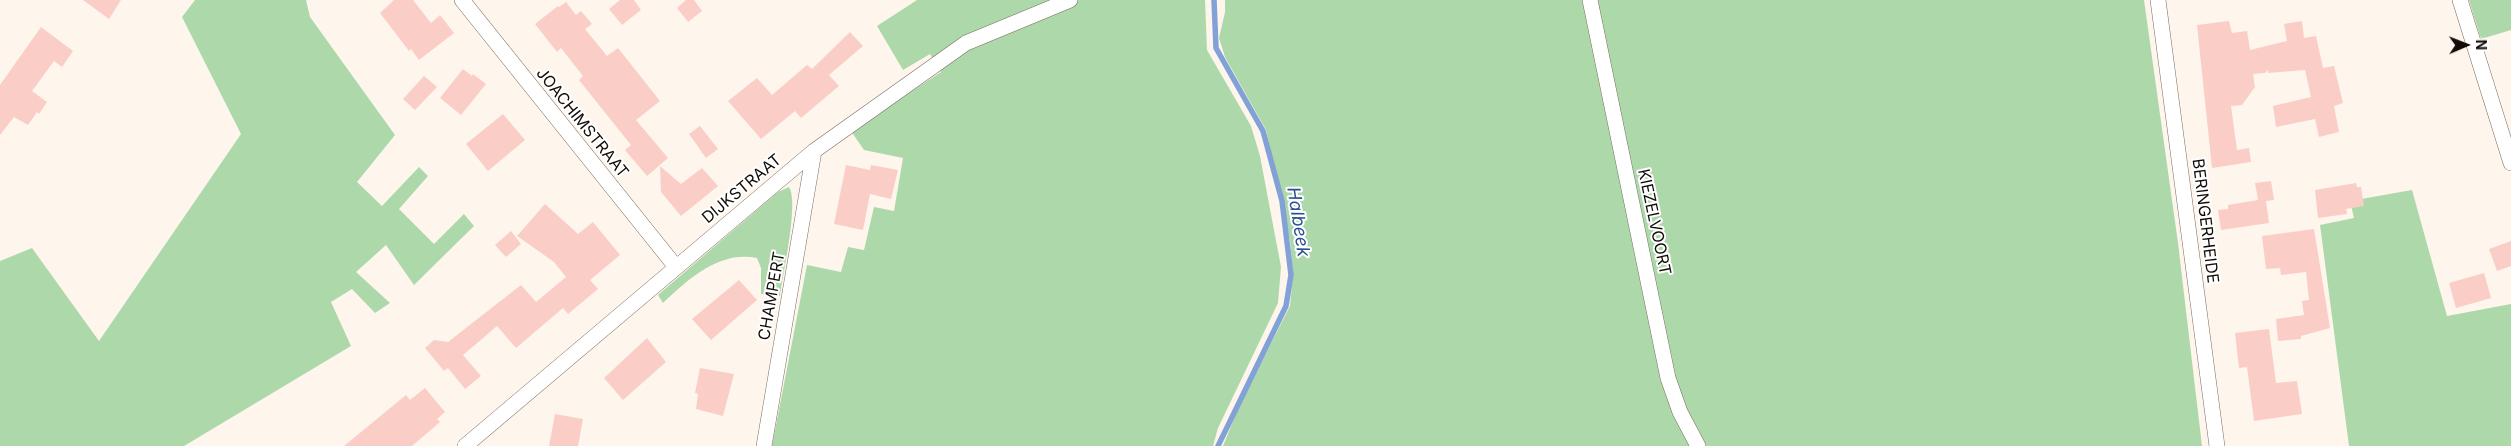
<!DOCTYPE html>
<html>
<head>
<meta charset="utf-8">
<style>
	body { margin:0 }
	#map { position:relative; width:2511px; height:446px; overflow:hidden; background:#fef5ed; font-family:Inter,sans-serif }
	canvas { display:block }
	.north { position:absolute; left:2441px; top:20px; width:50px; height:50px; -webkit-text-stroke:4px #fff; paint-order:stroke; rotate:89deg; font-size:14px; font-weight:700; line-height:20px; text-align:center; color:#110c08 }
	.north::after { content:''; display:block; margin:auto; width:18px; height:22px; background:#110c08; clip-path:polygon(50% 0,100% 100%,50% 72%,0 100%) }
</style>
</head>
<body>
<div id="map">
<canvas width="2511" height="446"></canvas>
<div class="north">N</div>
</div>
<script>
const context = document.querySelector('canvas').getContext('2d');
context.lineJoin = 'round';
function fillPath(path, color) { context.fillStyle = color; context.fill(path, 'evenodd'); }
function strokePath(path, color, width, dash) { context.strokeStyle = color; context.lineWidth = width; context.lineCap = dash ? 'butt' : 'round'; context.setLineDash(dash || []); context.stroke(path); }
function drawText(font, color, halo, rows, align = 'center') {
  context.font = font + ' Inter,sans-serif'; context.lineWidth = 4; context.setLineDash([]); context.textBaseline = 'middle'; context.strokeStyle = halo; context.fillStyle = color; for (const [text, x, y, turn = 0] of rows) {
    context.save(); context.translate(x, y); context.rotate((+turn || 0) * Math.PI / 180); context.textAlign = isNaN(turn) ? turn : align; if (halo) context.strokeText(text, 0, 0); context.fillText(text, 0, 0); context.restore();
  }
}
fillPath(new Path2D(`
	M 195,0 L 306,0 L 310,17 L 395,135 L 357,182 L 382,206 L 419,167 L 428,176 L 399,209 L 434,244 L 464,214 L 474,226 L 414,285 L 386,245 L 356,272 L 390,303 L 375,313 L 352,289 L 331,302 L 351,346 L 184,446 L 0,446 L 0,261 L 32,248 L 99,341 L 241,134 L 182,17 Z
	M 917,0 L 1205,0 L 1207,50 L 1251,126 L 1260,156 L 1281,267 L 1278,303 L 1218,428 L 1213,446 L 772,446 L 807,265 L 841,272 L 848,247 L 864,250 L 874,207 L 894,211 L 903,158 L 864,150 L 851,131 L 941,72 L 930,54 L 903,70 L 877,26 Z
	M 1225,0 L 2144,0 L 2178,243 L 2202,446 L 1223,446 L 1238,409 L 1290,306 L 1293,274 L 1290,241 L 1266,130 L 1225,57 L 1219,38 L 1225,12 Z
	M 2469,0 L 2511,0 L 2511,30 L 2481,39 Z
	M 789,187 C 799,202 783,274 780,296 L 761,294 L 761,268 L 757,258 C 720,250 688,279 663,303 L 658,295 L 778,192 Z
	M 2412,190 L 2447,316 L 2511,304 L 2511,446 L 2349,446 L 2320,225 L 2354,218 L 2350,201 Z`), '#add9aa');
strokePath(new Path2D(`
	M 1214,0 L 1216,48 L 1263,131 L 1282,201 L 1291,275 L 1286,306 L 1218,446`), '#82a1d6', 5.5);
fillPath(new Path2D(`
	M 83,0 L 121,0 L 109,19 Z
	M 394,0 L 413,0 L 431,23 L 440,15 L 454,33 L 419,60 L 411,49 L 409,51 L 380,13 Z
	M 620,0 L 634,0 L 641,10 L 622,25 L 609,9 Z
	M 686,0 L 694,0 L 702,11 L 688,22 L 677,8 Z
	M 566,2 L 576,15 L 581,11 L 592,24 L 585,29 L 607,56 L 618,48 L 660,101 L 636,120 L 668,158 L 647,176 L 625,150 L 631,145 L 579,80 L 583,76 L 561,48 L 557,52 L 535,24 L 558,6 L 559,7 Z
	M 2229,21 L 2232,33 L 2247,31 L 2250,50 L 2287,41 L 2284,24 L 2302,21 L 2304,38 L 2316,36 L 2323,68 L 2334,66 L 2343,103 L 2334,106 L 2339,132 L 2319,137 L 2315,119 L 2276,127 L 2273,106 L 2311,97 L 2305,70 L 2268,73 L 2268,70 L 2265,73 L 2253,74 L 2255,87 L 2242,105 L 2231,106 L 2237,150 L 2249,148 L 2251,162 L 2212,168 L 2197,25 Z
	M 41,27 L 73,51 L 62,67 L 54,61 L 32,91 L 47,102 L 39,114 L 37,112 L 28,125 L 14,117 L 0,135 L 0,85 Z
	M 850,32 L 863,46 L 829,75 L 839,86 L 801,118 L 795,111 L 761,139 L 728,101 L 757,78 L 772,95 L 807,65 L 812,69 Z
	M 463,69 L 472,76 L 473,74 L 486,84 L 461,115 L 440,98 Z
	M 424,76 L 437,87 L 415,110 L 403,99 Z
	M 503,114 L 525,140 L 488,171 L 466,144 Z
	M 700,126 L 718,149 L 706,158 L 689,134 Z
	M 846,165 L 870,170 L 871,165 L 898,170 L 891,199 L 870,194 L 863,230 L 834,224 Z
	M 660,166 L 681,184 L 702,168 L 718,186 L 681,216 L 661,192 Z
	M 2271,181 L 2274,200 L 2266,201 L 2269,223 L 2221,230 L 2218,210 L 2228,209 L 2228,205 L 2258,200 L 2255,183 Z
	M 2356,183 L 2357,187 L 2361,187 L 2364,206 L 2346,209 L 2347,214 L 2318,218 L 2315,190 Z
	M 545,204 L 578,234 L 593,222 L 620,255 L 590,280 L 598,289 L 568,314 L 563,308 L 516,348 L 497,326 L 476,344 L 463,355 L 481,376 L 465,389 L 448,368 L 444,371 L 425,348 L 434,340 L 448,342 L 521,285 L 536,302 L 566,277 L 554,262 L 517,236 Z
	M 2314,229 L 2330,328 L 2301,336 L 2301,339 L 2278,341 L 2276,319 L 2304,315 L 2302,301 L 2309,300 L 2306,272 L 2281,275 L 2280,268 L 2266,269 L 2262,236 Z
	M 511,231 L 521,244 L 506,257 L 495,245 Z
	M 2511,241 L 2511,266 L 2497,271 L 2489,249 Z
	M 2484,273 L 2491,298 L 2456,308 L 2449,283 Z
	M 739,280 L 757,300 L 711,340 L 692,319 Z
	M 2269,329 L 2276,383 L 2297,381 L 2302,414 L 2254,421 L 2247,367 L 2239,368 L 2235,333 Z
	M 647,338 L 666,362 L 623,400 L 604,378 Z
	M 700,368 L 734,374 L 723,416 L 696,409 L 698,394 L 695,393 Z
	M 425,388 L 445,412 L 437,419 L 440,422 L 412,446 L 344,446 L 406,395 L 410,400 Z
	M 555,414 L 583,419 L 578,446 L 549,446 Z`), '#facec6');
const street = new Path2D(`
	M 462,0 L 676,267
	M 1590,0 L 1668,378 L 1680,412 L 1698,446
	M 2158,0 L 2217,446
	M 2460,0 L 2511,163
	M 465,446 L 814,151 L 966,43 L 1070,0
	M 764,446 L 814,151`);
strokePath(street, '#786b60', 16);
strokePath(street, '#fff', 15);
drawText('16px', '#110c08', '#fff', [
	["JOACHIMSTRAAT",582,123,51],
	["DIJKSTRAAT",742,189,-40],
	["BERINGERHEIDE",2205,221,83],
	["KIEZELVOORT",1654,222,78],
	["CHAMPERT",772,296,-80]
]);
drawText('italic 18px', '#2b5092', '#fff', [
	["Halbeek",1298,222,81]
]);
</script>
</body>
</html>
